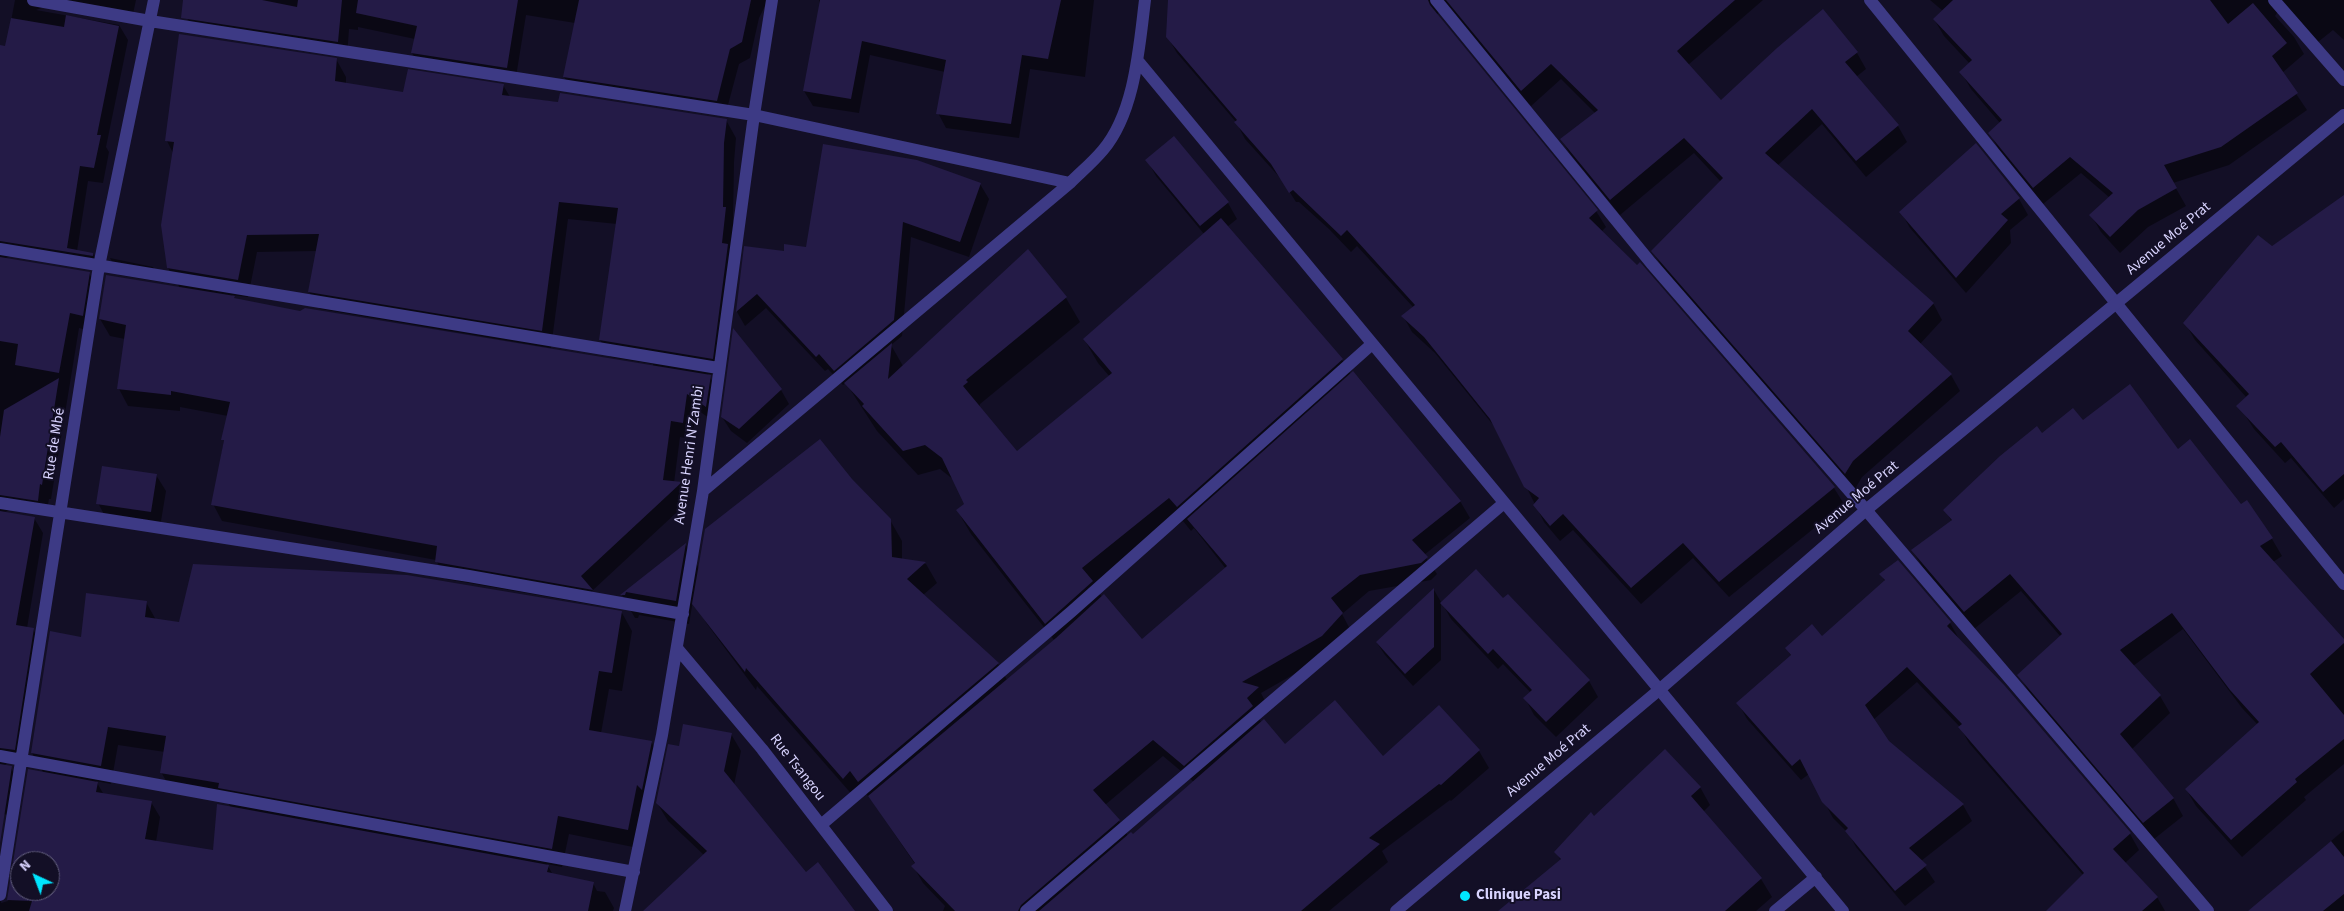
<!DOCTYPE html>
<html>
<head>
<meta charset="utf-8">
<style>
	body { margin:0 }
	#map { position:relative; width:2344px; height:911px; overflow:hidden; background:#130f26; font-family:"Source Sans 3",sans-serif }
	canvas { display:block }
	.north { position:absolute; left:10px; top:851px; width:50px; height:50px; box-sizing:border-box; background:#130f26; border:1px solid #625e7d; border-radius:50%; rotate:317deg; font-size:14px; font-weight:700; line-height:20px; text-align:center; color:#d9d4ff }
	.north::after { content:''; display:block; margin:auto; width:18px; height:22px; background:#00e5ff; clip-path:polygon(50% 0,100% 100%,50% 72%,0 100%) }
</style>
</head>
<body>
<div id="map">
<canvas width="2344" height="911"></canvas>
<div class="north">N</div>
</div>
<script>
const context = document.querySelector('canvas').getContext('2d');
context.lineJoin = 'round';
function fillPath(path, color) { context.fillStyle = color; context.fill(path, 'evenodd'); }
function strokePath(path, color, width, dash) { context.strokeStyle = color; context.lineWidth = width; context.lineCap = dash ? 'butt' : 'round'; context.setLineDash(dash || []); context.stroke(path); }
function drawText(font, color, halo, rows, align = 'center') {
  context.font = font + ' "Source Sans 3",sans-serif'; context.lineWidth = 4; context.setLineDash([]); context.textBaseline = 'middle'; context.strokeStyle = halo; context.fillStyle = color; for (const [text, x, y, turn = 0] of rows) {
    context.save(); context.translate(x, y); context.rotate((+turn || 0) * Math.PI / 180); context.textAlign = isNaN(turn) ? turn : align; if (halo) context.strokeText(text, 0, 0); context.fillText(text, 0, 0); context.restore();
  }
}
fillPath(new Path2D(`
	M 15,0 L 136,0 L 131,23 L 44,7 L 36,10 L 119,25 L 128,40 L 106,147 L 109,152 L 103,183 L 88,181 L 77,251 L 93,254 L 101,270 L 11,256 L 3,259 L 89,273 L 98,289 L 91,331 L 79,328 L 51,499 L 49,499 L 46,515 L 10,510 L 2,513 L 34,518 L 43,533 L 27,628 L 33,629 L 42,645 L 23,765 L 7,763 L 4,766 L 11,768 L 20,783 L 15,817 L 0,813 L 0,47 L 6,48 Z
	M 190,0 L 768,0 L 759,18 L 750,58 L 739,64 L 725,116 L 573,92 L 564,77 L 575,23 L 526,15 L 515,83 L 421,69 L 412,53 L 415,39 L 358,27 L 358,30 L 349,29 L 347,57 L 196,34 L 187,18 Z
	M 819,0 L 1094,0 L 1085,77 L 1030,69 L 1019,138 L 946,128 L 938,113 L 945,72 L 870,55 L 859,113 L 813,106 L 804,91 L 820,5 Z
	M 1170,0 L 1763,0 L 1688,65 L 1721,102 L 1857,53 L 1866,69 L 1856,77 L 1898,126 L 1907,142 L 1866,177 L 1822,124 L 1777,166 L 1933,303 L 1942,320 L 1920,344 L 1951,375 L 1960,391 L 1862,477 L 1855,489 L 1662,267 L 1653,251 L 1721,182 L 1694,153 L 1620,215 L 1571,155 L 1561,139 L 1595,113 L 1561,79 L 1531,106 L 1440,10 L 1437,15 L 1596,211 L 1606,227 L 1601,232 L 1637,267 L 1640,264 L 1834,488 L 1844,504 L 1729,597 L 1693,558 L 1641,604 L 1573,530 L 1560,541 L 1544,522 L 1498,431 L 1435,353 L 1412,332 L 1403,316 L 1413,307 L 1357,246 L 1351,252 L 1329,229 L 1299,202 L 1296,202 L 1282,180 L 1245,139 L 1236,122 L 1177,53 L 1167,36 Z
	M 1930,0 L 2344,0 L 2344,40 L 2333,30 L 2318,42 L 2279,10 L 2275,16 L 2294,37 L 2304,54 L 2282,73 L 2307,110 L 2229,165 L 2173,183 L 2186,206 L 2148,227 L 2120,253 L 2101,232 L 2091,215 L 2110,198 L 2081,173 L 2043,204 L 1999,150 L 1990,133 L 2000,123 L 1971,89 L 1961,72 L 1970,64 L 1944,36 L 1934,19 L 1943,11 Z
	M 336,59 L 346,77 L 346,84 L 404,93 L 503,85 L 510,97 L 726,120 L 736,138 L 734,162 L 733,221 L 735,226 L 722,376 L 708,374 L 719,393 L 715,422 L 696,409 L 692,439 L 680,437 L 674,483 L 681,483 L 690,500 L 592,591 L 601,606 L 446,579 L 436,560 L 222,521 L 213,504 L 228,416 L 180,407 L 180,411 L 128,406 L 119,389 L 125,339 L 110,336 L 100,319 L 180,288 L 168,268 L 173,153 L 167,141 ZM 568,219 L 617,224 L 600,340 L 610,357 L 653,364 L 653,367 L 301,310 L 301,312 L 235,300 L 232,295 L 248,297 L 257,252 L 317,251 L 309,292 L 320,309 L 551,348 Z
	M 1174,138 L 1228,203 L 1237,219 L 1227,227 L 1342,360 L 1351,375 L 1353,373 L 1359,378 L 1460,501 L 1470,518 L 1424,555 L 1437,574 L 1431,580 L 1369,591 L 1342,614 L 1351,631 L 1331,653 L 1261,693 L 1267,705 L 1257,714 L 1261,722 L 1285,746 L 1383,757 L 1439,706 L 1479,751 L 1489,768 L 1451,801 L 1450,800 L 1382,851 L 1388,862 L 1329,911 L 943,911 L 945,906 L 923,883 L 913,866 L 915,864 L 872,801 L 863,790 L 855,798 L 757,686 L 756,690 L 707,624 L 693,600 L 689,624 L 639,615 L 638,618 L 635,618 L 622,595 L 686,545 L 700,570 L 851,480 L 890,520 L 902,541 L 902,560 L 926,564 L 937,583 L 923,595 L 998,664 L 1007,680 L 1054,640 L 971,534 L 957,510 L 965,504 L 954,480 L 940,469 L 918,475 L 877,431 L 846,383 L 843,385 L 828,369 L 825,371 L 766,308 L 745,326 L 737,312 L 746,247 L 785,252 L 807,248 L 980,184 L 989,199 L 969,257 L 911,237 L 902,336 L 891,345 L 903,366 L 1027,251 L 1066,298 L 1080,322 L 980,404 L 979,408 L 1017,452 L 1110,377 L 1098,363 L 1084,339 L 1204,234 L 1156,176 L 1147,160 ZM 1183,521 L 1191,531 L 1194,528 L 1226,569 L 1142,641 L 1097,591 ZM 1163,756 L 1194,782 L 1133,836 L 1128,836 L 1119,821 L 1105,805 Z
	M 2344,196 L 2344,499 L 2334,508 L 2291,458 L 2285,463 L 2254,429 L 2243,412 L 2247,398 L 2195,340 L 2185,323 L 2271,247 Z
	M 2019,199 L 2028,215 L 2010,230 L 2011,243 L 1966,293 L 1910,228 L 1901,212 Z
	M 110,258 L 153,267 L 161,282 L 119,275 Z
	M 781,390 L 789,404 L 747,443 L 731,431 L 722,417 Z
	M 2082,421 L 2178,450 L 2241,505 L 2272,539 L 2282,556 L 2273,562 L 2344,640 L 2344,764 L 2304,797 L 2306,800 L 2242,857 L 2196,806 L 2186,789 L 2258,725 L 2242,708 L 2183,629 L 2133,666 L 2160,696 L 2170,713 L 2132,749 L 2173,798 L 2183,816 L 2154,839 L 2029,692 L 2019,675 L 2061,637 L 2021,591 L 1974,629 L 1923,568 L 1913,551 L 1952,522 L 1945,510 L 2042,435 Z
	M 156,475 L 166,491 L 160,527 L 107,520 L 98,503 Z
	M 1898,562 L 1950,623 L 1959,639 L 2004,687 L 2130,834 L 2139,850 L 2125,863 L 2157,897 L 2165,911 L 2071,911 L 2083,875 L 1969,743 L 1960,727 L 1917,682 L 1873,720 L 1888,742 L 1963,805 L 1972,821 L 1921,861 L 1935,882 L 1905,906 L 1856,847 L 1849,834 L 1833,818 L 1809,774 L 1801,780 L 1747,719 L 1738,703 L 1791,656 L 1786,648 L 1822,637 L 1885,582 L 1881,574 Z
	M 1434,590 L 1441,602 L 1441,660 L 1413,686 L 1385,655 L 1377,643 Z
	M 1503,600 L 1589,681 L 1598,697 L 1556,737 L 1534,715 L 1525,698 L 1531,693 L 1503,664 L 1498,669 L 1451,619 L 1442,603 Z
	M 146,602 L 156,620 L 180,624 L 622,613 L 632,631 L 622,691 L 609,689 L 601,733 L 652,743 L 662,761 L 638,848 L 569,834 L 562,867 L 547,864 L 553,875 L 593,883 L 597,891 L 605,892 L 614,908 L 613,911 L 0,911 L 0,884 L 3,889 L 1,903 L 8,901 L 12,877 L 20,878 L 20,891 L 50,891 L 50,861 L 43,861 L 44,774 L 32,753 L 82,638 ZM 118,745 L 165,752 L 161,772 L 172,791 L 227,801 L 231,808 L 214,852 L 156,842 L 160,817 L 151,802 L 104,795 L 96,781 L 111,784 Z
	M 731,734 L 741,751 L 734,785 L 806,874 L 853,911 L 647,911 L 705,856 L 668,821 L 657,803 L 680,748 Z
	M 1700,787 L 1710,805 L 1703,812 L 1761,879 L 1772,897 L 1756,911 L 1512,911 L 1561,861 L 1556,852 L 1594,818 Z
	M 2344,830 L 2344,911 L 2249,911 Z`), '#0007');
fillPath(new Path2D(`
	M 183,0 L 262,0 L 297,7 L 298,0 L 342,0 L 338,42 L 181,18 Z
	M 358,0 L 518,0 L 507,68 L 411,53 L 417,26 L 356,13 Z
	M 579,0 L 751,0 L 742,42 L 730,49 L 717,101 L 563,77 Z
	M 820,0 L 1061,0 L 1048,59 L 1022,55 L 1011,124 L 936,114 L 946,60 L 862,41 L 851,99 L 803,91 Z
	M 1168,0 L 1428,0 L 1430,5 L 1598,210 L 1589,218 L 1637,265 L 1640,262 L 1835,487 L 1719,582 L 1683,543 L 1631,588 L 1563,514 L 1550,526 L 1533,505 L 1539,498 L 1524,487 L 1490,419 L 1424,337 L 1401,316 L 1415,305 L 1347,230 L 1341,236 L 1293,190 L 1289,193 L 1271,164 L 1234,122 L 1237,120 L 1166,37 Z
	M 1446,0 L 1735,0 L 1677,51 L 1721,100 L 1777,48 L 1823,9 L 1858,52 L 1845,62 L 1899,125 L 1856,161 L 1812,109 L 1765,153 L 1934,303 L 1908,331 L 1952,374 L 1853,461 L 1845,474 L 1651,251 L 1723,178 L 1684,138 L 1610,200 L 1560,139 L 1598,110 L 1551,64 L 1521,91 Z
	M 1953,0 L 2210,0 L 2228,24 L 2253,3 L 2287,43 L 2272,56 L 2298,93 L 2221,147 L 2164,165 L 2177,188 L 2138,210 L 2110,237 L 2089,215 L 2113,193 L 2070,157 L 2033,188 L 1988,133 L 2002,120 L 1959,72 L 1972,60 L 1933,19 Z
	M 66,15 L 119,26 L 97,135 L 101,135 L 94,168 L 80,166 L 67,248 L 93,253 L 93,256 L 0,241 L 0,45 L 5,46 L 11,18 L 64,27 Z
	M 179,34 L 337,58 L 335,81 L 403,92 L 408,69 L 504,84 L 502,95 L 558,102 L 560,93 L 727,119 L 724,143 L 723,207 L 726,207 L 722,243 L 728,244 L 713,359 L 599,340 L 618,208 L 559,202 L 542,331 L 308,292 L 319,234 L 247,235 L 238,280 L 167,268 L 161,225 L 174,142 L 165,141 Z
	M 1174,136 L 1229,202 L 1200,226 L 1145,160 Z
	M 1976,143 L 2020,198 L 2001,214 L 2008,220 L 1956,278 L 1899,212 Z
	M 823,144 L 917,160 L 981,183 L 960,242 L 903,222 L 894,320 L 834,371 L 819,354 L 816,357 L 757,294 L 736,312 L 744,246 L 784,251 L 784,244 L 806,247 Z
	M 2344,195 L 2344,474 L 2323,492 L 2281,442 L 2275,447 L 2236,406 L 2249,394 L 2183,323 L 2258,235 L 2272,246 Z
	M 1221,218 L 1343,359 L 1177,507 L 1169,498 L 1082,568 L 1093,581 L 1045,624 L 956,510 L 964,504 L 942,458 L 925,445 L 903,451 L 862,406 L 864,404 L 844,383 L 892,343 L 888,379 L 1028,249 L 1067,297 L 966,380 L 968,382 L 963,386 L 1017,451 L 1112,373 L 1083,339 Z
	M 0,257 L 90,272 L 83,316 L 70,313 L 59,373 L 15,365 L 18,344 L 0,341 Z
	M 106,275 L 235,296 L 234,298 L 300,311 L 305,308 L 711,375 L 706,407 L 687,394 L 683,423 L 671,421 L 663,480 L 682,482 L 581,576 L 593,590 L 435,562 L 437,546 L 211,505 L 224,440 L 221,440 L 230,402 L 171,391 L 171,395 L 117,389 L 126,325 L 99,319 Z
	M 733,328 L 782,389 L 739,429 L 721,417 Z
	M 1353,371 L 1461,501 L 1412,540 L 1428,557 L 1421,563 L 1360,575 L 1331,598 L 1343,613 L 1322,636 L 1242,682 L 1259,687 L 1247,698 L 1253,706 L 1184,766 L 1153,740 L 1093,790 L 1120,820 L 1021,905 L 1018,911 L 955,911 L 911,866 L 915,863 L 868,796 L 1056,638 L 1104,594 L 1142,639 L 1227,566 L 1187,519 Z
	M 59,378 L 42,485 L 40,484 L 38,501 L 0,495 L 0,437 L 4,410 Z
	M 2130,384 L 2178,449 L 2190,439 L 2241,504 L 2247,500 L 2273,538 L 2260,546 L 2344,639 L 2344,643 L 2310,674 L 2344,715 L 2344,739 L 2295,779 L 2297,782 L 2231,840 L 2185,789 L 2259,722 L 2230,690 L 2172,613 L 2120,650 L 2161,695 L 2120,734 L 2174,798 L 2143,823 L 2017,675 L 2062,634 L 2010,574 L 1964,612 L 1911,550 L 1952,520 L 1943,510 L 2000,456 L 2037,426 L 2042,433 L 2073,408 L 2083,420 Z
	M 820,439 L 852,479 L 891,519 L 892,557 L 926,562 L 907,579 L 999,663 L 858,782 L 850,771 L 843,779 L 746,668 L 745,672 L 692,604 L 705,529 Z
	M 102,466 L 157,474 L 151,512 L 96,504 Z
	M 0,511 L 35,517 L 16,625 L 34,628 L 15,750 L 0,748 Z
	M 686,543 L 676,601 L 626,592 L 625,595 L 620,595 Z
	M 1898,560 L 1951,622 L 1947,626 L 2005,686 L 2131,833 L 2113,849 L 2158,897 L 2142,911 L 2046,911 L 2084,873 L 1958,727 L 1962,724 L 1907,667 L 1865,705 L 1889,741 L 1964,804 L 1909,848 L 1927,865 L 1895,891 L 1845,831 L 1848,828 L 1822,802 L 1800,759 L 1792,766 L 1736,703 L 1791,655 L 1785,648 L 1812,624 L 1822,636 L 1885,580 L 1879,574 Z
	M 193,564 L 407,575 L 622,611 L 612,673 L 599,671 L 589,730 L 652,741 L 642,790 L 637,785 L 628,830 L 558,816 L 552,849 L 218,788 L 219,783 L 160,773 L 166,736 L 108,727 L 101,766 L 31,753 L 50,631 L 81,637 L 86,593 L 147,601 L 145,617 L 179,622 Z
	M 1476,569 L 1503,598 L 1508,594 L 1590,680 L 1546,722 L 1523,698 L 1532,690 L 1493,649 L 1488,654 L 1440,603 Z
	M 1434,588 L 1434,647 L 1405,674 L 1376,642 Z
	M 1335,700 L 1383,756 L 1439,705 L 1480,750 L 1441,785 L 1439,784 L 1369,838 L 1380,844 L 1301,911 L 1039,911 L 1131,832 L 1133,834 L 1264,719 L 1285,744 Z
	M 683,724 L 732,733 L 724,771 L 806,872 L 818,862 L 855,911 L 643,911 L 707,851 L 656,803 L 668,744 L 679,746 Z
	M 1665,749 L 1701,787 L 1691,796 L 1762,878 L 1725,911 L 1498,911 L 1561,859 L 1554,852 L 1591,812 L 1594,816 Z
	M 0,764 L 12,766 L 0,843 Z
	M 28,769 L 98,782 L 96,792 L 152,801 L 145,839 L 213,850 L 217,804 L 549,865 L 547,872 L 594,882 L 588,911 L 29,911 L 32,901 L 7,900 ZM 20,861 L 50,861 L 50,891 L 20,891 Z
	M 2331,841 L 2344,857 L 2344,894 L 2323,911 L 2248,911 Z`), '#241b47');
strokePath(new Path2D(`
	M 33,0 L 150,21 L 754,115 L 1070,183
	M 1436,0 L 1651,263 L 1866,510 L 2208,911
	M 1870,0 L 2344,584
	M 2274,0 L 2344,80
	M 1138,61 L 1843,911
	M 0,249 L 718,368
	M 703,491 L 1070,183 C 1081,172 1093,162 1103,150 C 1135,112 1139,48 1145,0
	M 0,503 L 469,576 L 683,614
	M 677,648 L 762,749 L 887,911
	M 0,756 L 634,872
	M 821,825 L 1071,612 L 1372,344
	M 0,895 L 99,266 L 154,0
	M 625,911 L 662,735 L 703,491 L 754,115 L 772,0
	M 1026,911 L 1504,503
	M 1775,911 L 1816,877`), '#3d3a85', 12);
strokePath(new Path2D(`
	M 1396,911 L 1659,690 L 1866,510 L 2344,115`), '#3d3a85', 12);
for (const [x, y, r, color] of [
	[1465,896,6,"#00e5ff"]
]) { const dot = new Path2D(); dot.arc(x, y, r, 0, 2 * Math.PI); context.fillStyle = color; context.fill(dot); strokePath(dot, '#130f26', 2); }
drawText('15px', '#d9d4ff', '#130f26', [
	["Avenue Moé Prat",2169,239,-40],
	["Rue de Mbé",55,444,-81],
	["Avenue Henri N'Zambi",690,455,-82],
	["Avenue Moé Prat",1857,498,-40],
	["Avenue Moé Prat",1549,761,-40],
	["Rue Tsangou",797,768,52]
]);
drawText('bold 15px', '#d9d4ff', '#130f26', [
	["Clinique Pasi",1476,896]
], 'left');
</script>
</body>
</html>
